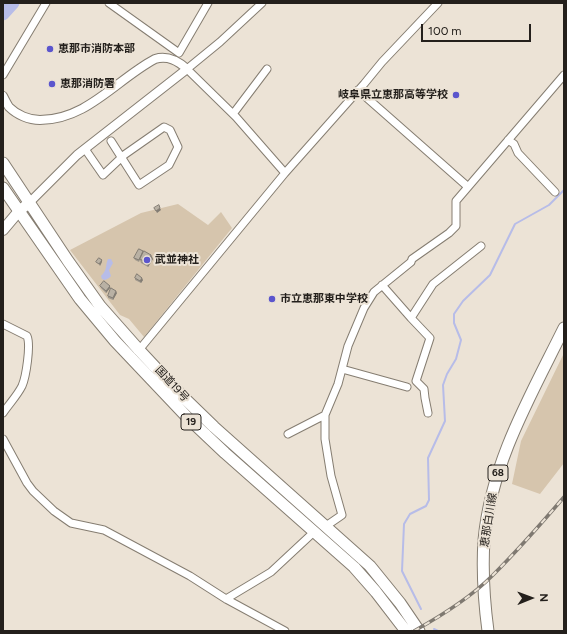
<!DOCTYPE html>
<html>
<head>
<meta charset="utf-8">
<style>
	body { margin:0 }
	#map { position:relative; width:567px; height:634px; overflow:hidden; background:#ece3d6; font-family:Figtree,sans-serif }
	canvas { display:block }
	.frame { position:absolute; inset:0; border:4px solid #24201c; pointer-events:none }
	.north { position:absolute; left:511px; top:578px; width:40px; height:40px; -webkit-text-stroke:3px #ece3d6; paint-order:stroke; rotate:89deg; font-size:11px; font-weight:700; line-height:16px; text-align:center; color:#24201c }
	.north::after { content:''; display:block; margin:auto; width:14px; height:18px; background:#24201c; clip-path:polygon(50% 0,100% 100%,50% 72%,0 100%) }
	.scale { position:absolute; left:421px; top:24px; width:110px; height:18px; box-sizing:border-box; border:2px solid #24201c; border-top:0; padding-left:5px; font-size:12px; line-height:14px; white-space:nowrap; color:#24201c; -webkit-text-stroke:3px #ece3d6; paint-order:stroke }
</style>
</head>
<body>
<div id="map">
<canvas width="567" height="634"></canvas>
<div class="frame"></div>
<div class="north">N</div>
<div class="scale">100 m</div>
</div>
<script>
const context = document.querySelector('canvas').getContext('2d');
context.lineJoin = 'round';
function fillPath(path, color) { context.fillStyle = color; context.fill(path, 'evenodd'); }
function strokePath(path, color, width, dash) { context.strokeStyle = color; context.lineWidth = width; context.lineCap = dash ? 'butt' : 'round'; context.setLineDash(dash || []); context.stroke(path); }
function drawText(font, color, halo, rows, align = 'center') {
  context.font = font + ' Figtree,"Noto Sans JP",sans-serif'; context.lineWidth = 4; context.setLineDash([]); context.textBaseline = 'middle'; context.strokeStyle = halo; context.fillStyle = color; for (const [text, x, y, turn = 0] of rows) {
    context.save(); context.translate(x, y); context.rotate((+turn || 0) * Math.PI / 180); context.textAlign = isNaN(turn) ? turn : align; if (halo) context.strokeText(text, 0, 0); context.fillText(text, 0, 0); context.restore();
  }
}
fillPath(new Path2D(`
	M 178,204 L 208,225 L 221,212 L 232,228 L 144,337 L 129,319 L 120,315 L 70,250 L 141,213 Z
	M 564,353 L 564,463 L 540,494 L 512,484 L 521,441 Z`), '#d6c5ad');
fillPath(new Path2D(`
	M 108,259 L 111,259 L 113,263 L 109,270 L 111,276 L 109,278 L 105,280 L 102,279 L 101,276 C 108,269 105,265 108,259 Z`), '#b7bce8');
strokePath(new Path2D(`
	M 421,609 L 402,571 L 404,524 L 410,514 L 426,506 L 429,500 L 428,458 L 445,421 L 443,385 L 447,374 L 456,359 L 461,340 L 454,323 L 454,314 L 463,301 L 490,275 L 515,224 L 549,205 L 564,190
	M 434,629 L 438,631`), '#b7bce8', 2);
strokePath(new Path2D(`
	M 3,14 L 13,3`), '#b7bce8', 13);
const minor = new Path2D(`
	M 109,3 L 179,53 L 208,3
	M 262,3 L 220,42 L 187,69 L 236,117 L 285,173
	M 3,75 L 46,3
	M 358,90 L 467,186
	M 233,114 L 267,69
	M 508,140 L 514,144 L 518,153 L 555,192
	M 85,149 L 103,175 L 122,157 L 124,155 L 164,127 L 170,130 L 178,147 L 169,165 L 139,185 L 111,141
	M 382,285 L 411,318
	M 3,324 L 27,336 C 31,345 26,377 22,386 C 17,396 9,404 3,413
	M 139,350 L 285,173 L 364,84 L 382,62 L 438,3
	M 342,369 L 407,387
	M 428,413 L 425,398 L 424,389 L 416,381 L 430,338 L 411,318 L 433,284 L 481,246
	M 288,434 L 325,415
	M 3,439 L 27,483 L 33,491 L 54,511 L 71,523 L 104,530 L 119,538 L 190,576 L 226,599 L 285,631
	M 326,526 L 342,515 L 331,476 L 325,439 L 325,415 L 338,384 L 348,346 L 364,308 L 374,292 L 411,262 L 412,259 L 449,233 L 456,226 L 456,201 L 564,75
	M 226,599 L 271,572 L 315,531`);
const tertiary = new Path2D(`
	M 3,96 C 5,100 7,104 9,107 C 17,115 29,120 40,120 C 87,120 117,79 155,59 C 168,55 178,61 187,69 L 77,155 L 29,203`);
const secondary = new Path2D(`
	M 3,230 L 19,211 L 29,203`);
const primary = new Path2D(`
	M 488,631 C 484,601 482,571 484,540 C 491,463 531,395 564,328`);
const trunk = new Path2D(`
	M 3,163 L 68,261 L 100,306 L 139,350 L 182,396 L 214,427 L 370,566 L 400,603 L 419,631
	M 3,188 L 80,299 L 115,341 L 187,417 L 225,453 L 354,567 L 376,592 L 406,631`);
strokePath(minor, '#857d71', 9);
strokePath(tertiary, '#857d71', 10);
strokePath(secondary, '#857d71', 12);
strokePath(primary, '#857d71', 13);
strokePath(trunk, '#857d71', 13);
strokePath(minor, '#fff', 7);
strokePath(tertiary, '#fff', 8);
strokePath(secondary, '#fff', 10);
strokePath(primary, '#fff', 11);
strokePath(trunk, '#fff', 11);
const rail = new Path2D(`
	M 414,631 C 441,616 470,598 492,576 C 517,551 541,524 564,497`);
strokePath(rail, '#7f7971', 3.5);
strokePath(rail, '#ece3d6', 2, [6]);
fillPath(new Path2D(`
	M 143,251 L 144,252 L 151,255 L 153,259 L 148,267 L 141,263 L 140,260 L 139,262 L 135,260 L 134,258 Z
	M 135,278 L 143,280 L 141,283 L 135,280 Z
	M 100,286 L 110,286 L 110,288 L 106,293 L 101,288 Z
	M 117,293 L 113,300 L 108,298 L 108,296 Z`), '#9f988d');
fillPath(new Path2D(`
	M 160,208 L 161,210 L 157,213 L 156,211 Z
	M 151,255 L 153,259 L 148,267 L 147,263 Z
	M 102,260 L 102,262 L 100,266 L 99,264 Z
	M 142,278 L 143,280 L 141,283 L 140,281 Z
	M 110,286 L 110,288 L 106,293 L 106,291 Z
	M 116,291 L 117,293 L 113,300 L 113,298 Z`), '#827c73');
const building = new Path2D(`
	M 159,205 L 160,208 L 156,211 L 154,208 Z
	M 139,249 L 143,251 L 139,260 L 134,258 Z
	M 144,251 L 151,255 L 147,263 L 140,259 Z
	M 99,258 L 102,260 L 99,264 L 96,262 Z
	M 137,274 L 142,278 L 140,281 L 135,278 Z
	M 104,281 L 110,286 L 106,291 L 100,286 Z
	M 111,288 L 116,291 L 113,298 L 108,296 Z`);
fillPath(building, '#b9b1a4');
strokePath(building, '#827c73', 1);
for (const [x, y, r, color] of [
	[50,49,4,"#5b55cd"],
	[52,84,4,"#5b55cd"],
	[456,95,4,"#5b55cd"],
	[147,260,4,"#5b55cd"],
	[272,299,4,"#5b55cd"]
]) { const dot = new Path2D(); dot.arc(x, y, r, 0, 2 * Math.PI); context.fillStyle = color; context.fill(dot); strokePath(dot, '#ece3d6', 1.5); }
for (const [x, y, w] of [
	[191,422,20],
	[498,473,20]
]) { const box = new Path2D(); box.roundRect(x - w / 2, y - 8, w, 16, 3); context.fillStyle = '#ece3d6'; context.fill(box); strokePath(box, '#24201c', 1); }
drawText('bold 10px', '#24201c', null, [
	["19",191,422],
	["68",498,473]
]);
drawText('bold 11px', '#24201c', '#ece3d6', [
	["恵那市消防本部",58,49],
	["恵那消防署",60,84],
	["岐阜県立恵那高等学校",448,95,"right"],
	["武並神社",155,260],
	["市立恵那東中学校",280,299]
], 'left');
drawText('11px', '#24201c', '#ece3d6', [
	["国道19号",172,384,47],
	["恵那白川線",489,520,-81]
]);
</script>
</body>
</html>
